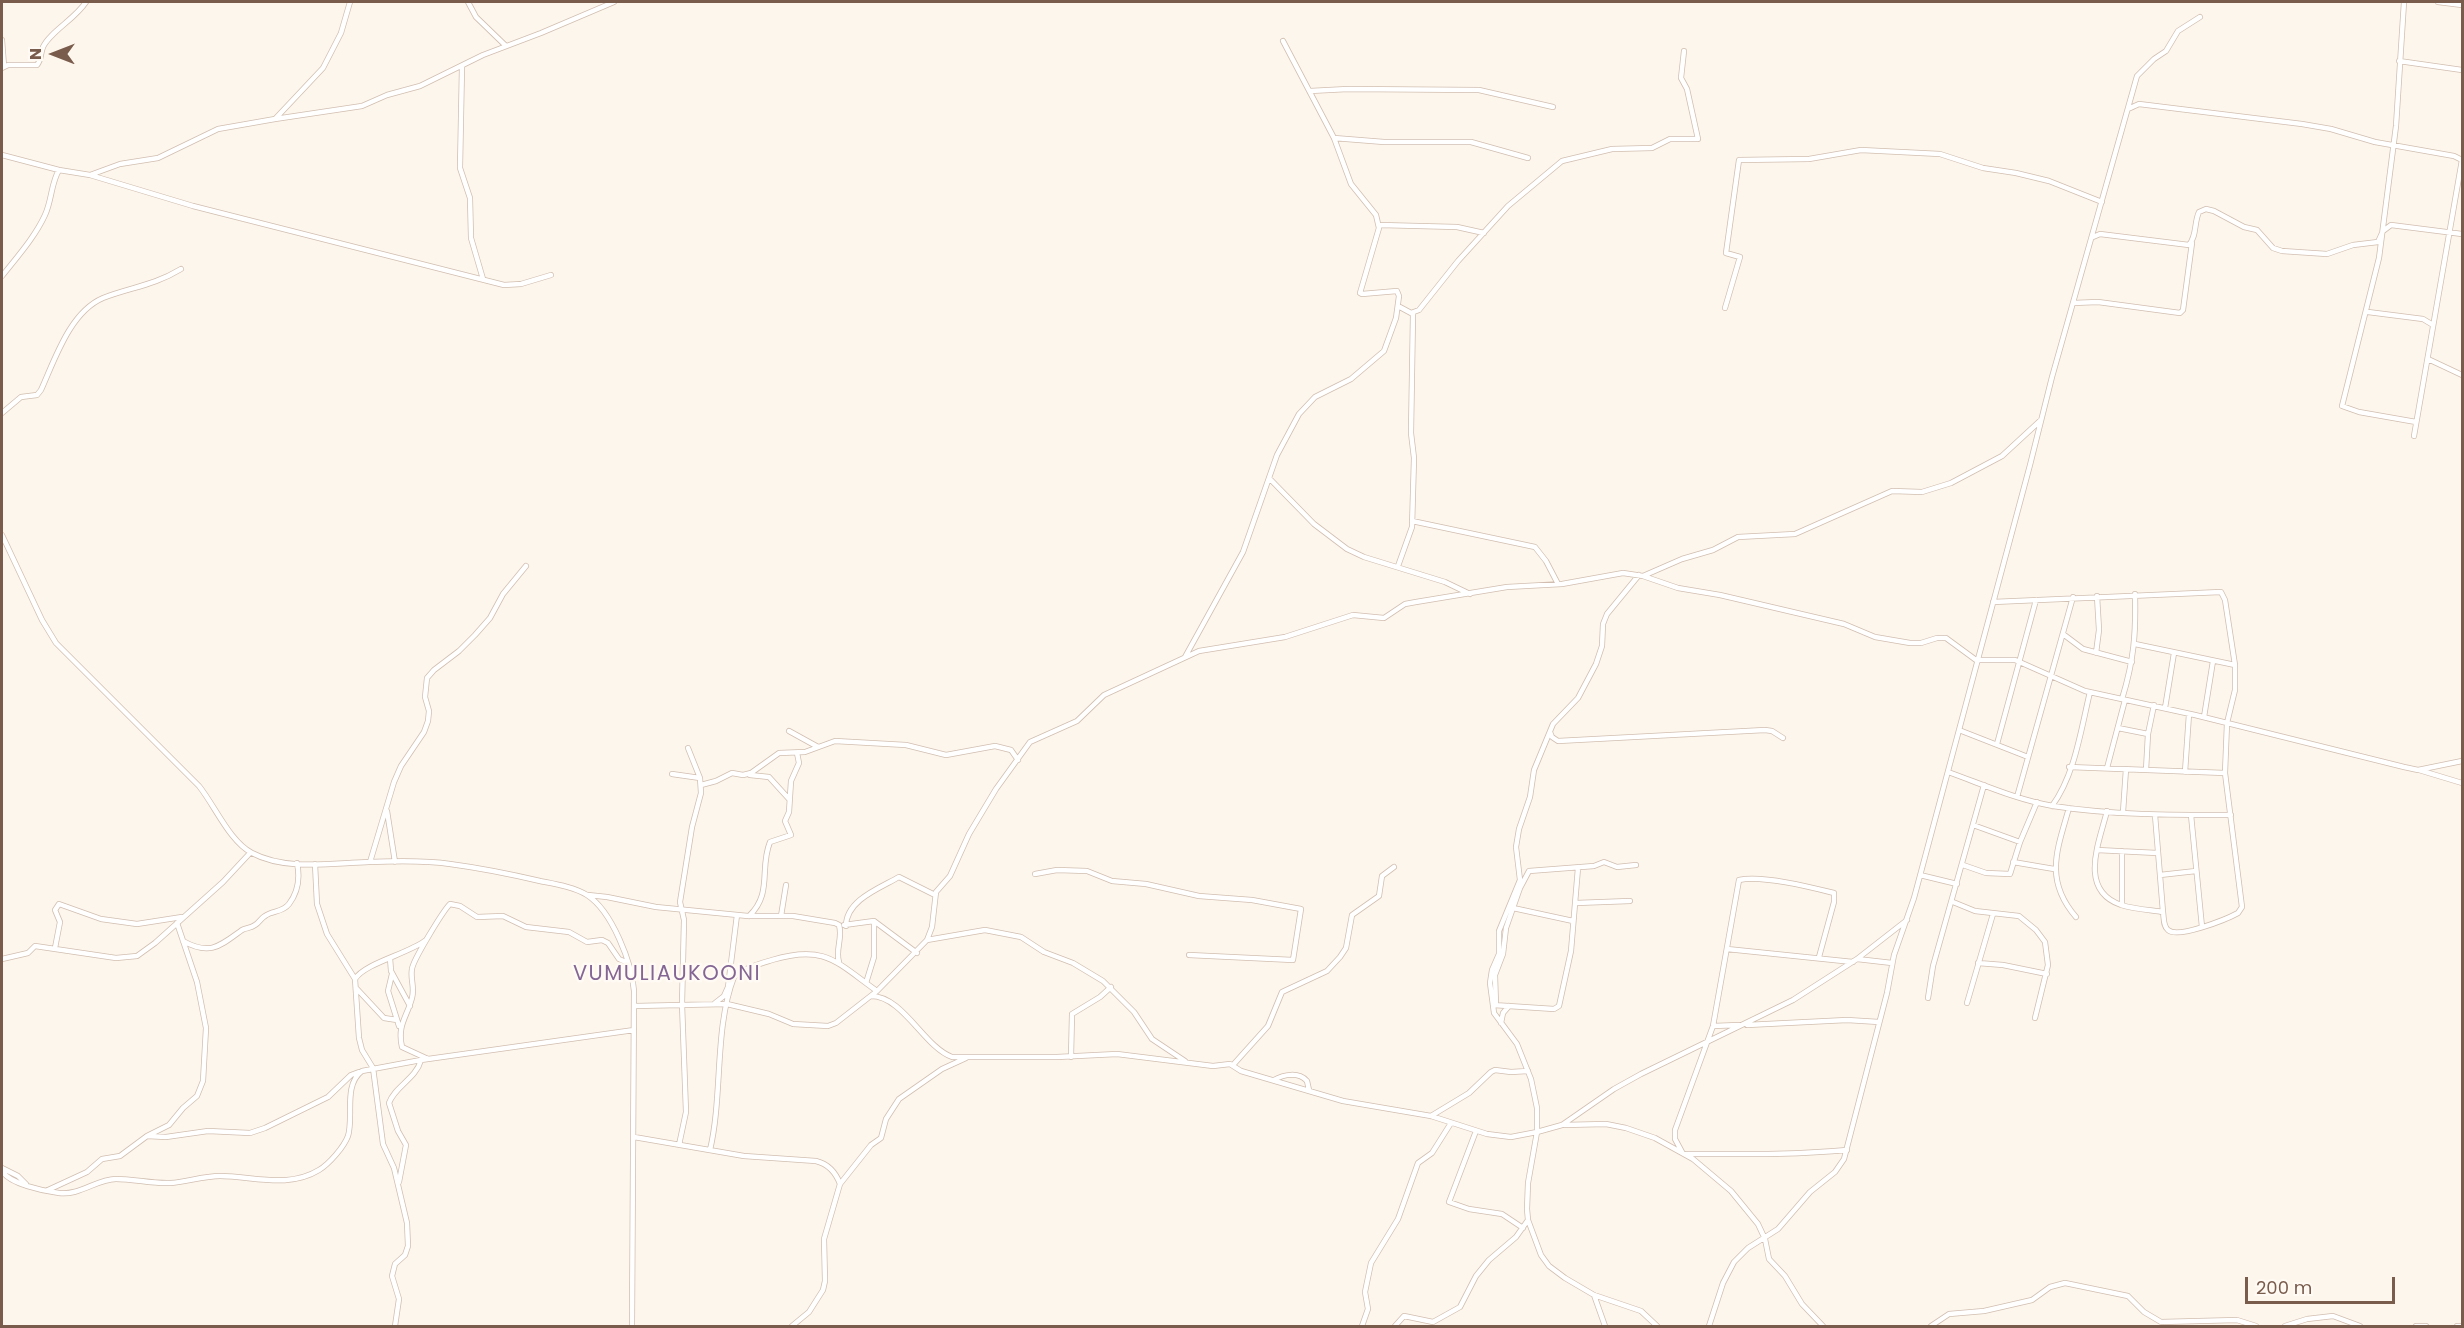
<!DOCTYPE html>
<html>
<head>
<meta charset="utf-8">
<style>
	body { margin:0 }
	#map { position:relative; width:2464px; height:1328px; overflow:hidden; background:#fdf6ec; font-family:Poppins,sans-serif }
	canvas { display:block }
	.frame { position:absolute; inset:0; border:3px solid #7a5c4d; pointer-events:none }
	.north { position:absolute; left:24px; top:24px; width:60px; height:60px; -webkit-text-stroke:4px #fffaf3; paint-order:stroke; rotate:270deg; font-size:16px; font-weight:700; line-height:24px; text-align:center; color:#7a5c4d }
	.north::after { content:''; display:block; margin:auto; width:21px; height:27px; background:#7a5c4d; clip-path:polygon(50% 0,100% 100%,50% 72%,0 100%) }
	.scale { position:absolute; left:2245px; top:1277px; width:150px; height:27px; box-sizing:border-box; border:3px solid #7a5c4d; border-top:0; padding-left:8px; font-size:18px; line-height:21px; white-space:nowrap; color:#7a5c4d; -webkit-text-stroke:4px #fffaf3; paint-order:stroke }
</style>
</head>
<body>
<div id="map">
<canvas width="2464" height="1328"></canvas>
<div class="frame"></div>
<div class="north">N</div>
<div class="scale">200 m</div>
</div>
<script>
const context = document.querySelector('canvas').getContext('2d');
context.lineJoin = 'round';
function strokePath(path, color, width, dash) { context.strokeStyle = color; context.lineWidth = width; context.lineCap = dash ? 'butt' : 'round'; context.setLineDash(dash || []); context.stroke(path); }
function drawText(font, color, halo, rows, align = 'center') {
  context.font = font + ' Poppins,sans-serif'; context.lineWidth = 5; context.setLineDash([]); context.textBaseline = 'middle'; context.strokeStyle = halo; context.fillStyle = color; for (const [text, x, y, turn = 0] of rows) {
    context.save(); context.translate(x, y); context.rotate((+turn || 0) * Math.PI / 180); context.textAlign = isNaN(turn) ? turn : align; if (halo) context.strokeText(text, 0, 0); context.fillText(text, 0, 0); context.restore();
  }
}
const minor = new Path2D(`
	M 468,2 L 476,17 L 506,46
	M 2404,2 L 2396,126 L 2379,258 L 2342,406 L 2359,412 L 2416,422
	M 2438,2 L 2462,5
	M 2,40 L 4,66
	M 2399,61 L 2462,70
	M 462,66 L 460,168 L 470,198 L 471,238 L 483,279
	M 2,68 L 8,65 L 37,65 C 42,59 40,54 43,47 C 50,32 75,19 86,2
	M 1310,91 L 1348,89 L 1479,90 L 1553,107
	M 2128,109 L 2139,104 L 2302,124 L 2331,129 L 2375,142 L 2454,156 L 2462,160
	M 275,119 L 362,106 L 387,95 L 420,86 L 483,55 L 541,33 L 614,2
	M 1334,138 L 1384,142 L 1471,142 L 1528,158
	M 2,155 L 59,170 L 90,175 L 120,164 L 158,158 L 218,129 L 275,119 L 323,68 L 341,33 L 350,2
	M 90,175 L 193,206 L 504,285 L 521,284 L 551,275
	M 1380,225 L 1457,227 L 1484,233
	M 2093,237 L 2100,234 L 2189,245 C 2197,236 2194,222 2199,212 L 2206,209 L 2214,211 L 2244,227 L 2257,230 L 2273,248 L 2282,251 L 2327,254 L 2353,245 L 2378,242 L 2383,231 L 2391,225 L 2462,234
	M 2,276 C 17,257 35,237 45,215 C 52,200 51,183 59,170
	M 2073,303 L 2098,302 L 2180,313 L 2183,310 L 2192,243
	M 1398,306 L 1411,313 L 1419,310 L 1458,261 L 1508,206 L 1562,161 L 1612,149 L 1652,148 L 1670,139 L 1698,139 L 1687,89 L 1681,78 L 1684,51
	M 1725,308 L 1740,257 L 1726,253 L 1739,160 L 1809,159 L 1861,150 L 1940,154 L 1983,168 L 2016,173 L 2049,181 L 2102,202
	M 2368,312 L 2423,319 L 2433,325
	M 2428,359 L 2462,375
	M 2,413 L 21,397 L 37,395 L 41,390 C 55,359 70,312 103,298 C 131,287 153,286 181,269
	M 2414,436 L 2462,160
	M 1269,478 L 1314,524 L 1347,549 L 1364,557 L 1445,582 L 1470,594
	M 1412,521 L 1535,547 L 1546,561 L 1558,584
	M 2,535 L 42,620 L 56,643 L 199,786 C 215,806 230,842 252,853 C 286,871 332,863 369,862 C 395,861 424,860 450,864 C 480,868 510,874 540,881 C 555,884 574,887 587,895 C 612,911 632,963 634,991 L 632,1326
	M 1398,566 L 1412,527 L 1414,458 L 1411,433 L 1413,314
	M 1639,575 L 1607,614 L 1603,624 L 1602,646 L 1596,664 L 1578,698 L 1553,724 L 1534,770 L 1530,797 L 1519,829 L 1516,847 L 1520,880 L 1499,931 L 1499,954 L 1492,970 L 1490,983 L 1494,1013 L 1517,1044 L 1531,1079 L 1537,1108 L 1537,1132 L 1528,1183 L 1527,1209 L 1528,1220 L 1541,1255 L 1549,1266 L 1565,1278 L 1594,1295 L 1641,1311 L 1657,1326
	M 1643,576 L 1682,559 L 1713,550 L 1738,537 L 1795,534 L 1892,491 L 1922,492 L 1951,483 L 2002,456 L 2041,420
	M 1993,602 L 2221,592 L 2225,600 L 2235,665 L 2235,690 L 2227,723 L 2225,773 L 2242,907 L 2238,913 C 2227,919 2178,939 2168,930 C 2163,926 2164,918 2163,912 L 2155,815
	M 2063,634 L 2083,649 L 2132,662
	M 2135,644 L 2235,665
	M 2096,653 L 2099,630 L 2097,596
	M 1185,657 L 1243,552 L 1277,455 L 1299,414 L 1315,397 L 1351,379 L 1384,351 L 1396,318 L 1399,296 L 1397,291 L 1362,294 L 1360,293 L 1379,228 L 1376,215 L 1351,184 L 1334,138 L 1283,41
	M 2122,699 C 2134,660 2136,634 2135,594
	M 2165,708 L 2174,653
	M 2204,717 L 2213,661
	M 2118,728 L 2148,734
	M 1959,730 L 2028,757
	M 789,731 L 818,747
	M 1550,732 L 1552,737 L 1558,741 L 1765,730 L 1772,731 L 1783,738
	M 1997,744 L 2036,600
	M 2069,767 L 2225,773
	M 2107,768 L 2125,700
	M 2146,770 L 2148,734 L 2154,705
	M 2419,770 L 2462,783
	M 1948,772 C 1982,784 2017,800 2053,806 C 2111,815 2171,815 2231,815
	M 2185,772 L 2189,714
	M 672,774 L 700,778
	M 750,775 L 769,777 L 789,799
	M 701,785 L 716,781 L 732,773 L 743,775 L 751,773 L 779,753 L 805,752 L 835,741 L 906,745 L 946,755 L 995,746 L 1011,750 L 1018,760
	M 2017,797 L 2073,597
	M 2052,806 C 2075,775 2081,729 2090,692
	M 2069,808 C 2057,850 2044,880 2076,917
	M 387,811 L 395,862
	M 2107,811 C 2099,843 2078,890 2121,905 C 2134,909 2149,910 2163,912
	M 2123,812 L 2126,769
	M 2191,815 L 2202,927
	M 1973,825 L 2020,842
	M 2097,850 L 2157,853
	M 2122,851 L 2122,905
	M 370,862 L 394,782 L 401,766 L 424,732 L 428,721 L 429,711 L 425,697 L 427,678 L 434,670 L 459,651 L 475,635 L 490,618 L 503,594 L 526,566
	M 2013,862 L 2054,869
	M 315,864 L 317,904 L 327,934 L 355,979 L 359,1038 L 362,1050 L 373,1068 L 383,1144 L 394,1168 L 407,1223 L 408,1246 L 405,1255 L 395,1264 L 392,1276 L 399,1299 L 395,1326
	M 1963,865 L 1986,873 L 2010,874 L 2020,842 L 2037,802
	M 1035,874 L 1057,870 L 1087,871 L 1112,881 L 1146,884 L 1199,896 L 1252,900 L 1301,909 L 1293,960 L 1189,955
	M 1920,875 L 1957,884
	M 2160,875 L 2196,871
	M 588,895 L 607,897 L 656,907 L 748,916 L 793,916 L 835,923 L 839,925 C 843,938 835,950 839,962
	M 1953,902 L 1975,911 L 2019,916 L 2036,930 L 2045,942 L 2048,965 L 2035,1018
	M 1576,903 L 1630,901
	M 1513,908 L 1573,921
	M 749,916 C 773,893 759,869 770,842 L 791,835 L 785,821 L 789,812 L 791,781 L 799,763 L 797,753
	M 781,916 L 786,885
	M 844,925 L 874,921 L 917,953
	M 846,926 C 846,900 880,888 899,877 L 935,895
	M 927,940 L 985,930 L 1021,937 L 1044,952 L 1073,963 L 1103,981 L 1134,1012 L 1152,1039 L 1185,1061
	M 183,941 C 210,956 220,946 242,930 C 246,928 251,928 255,925 C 259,923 261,918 265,916 C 273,910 282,913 289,904 C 298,892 300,877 297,863
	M 55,948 L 60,922 L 55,910 L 59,904 L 101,919 L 137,924 L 182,917
	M 1727,949 L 1853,962
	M 390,958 L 391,971 L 410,1006
	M 2,959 L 28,953 L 35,946 L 116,958 L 137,956 L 155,943 L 223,882 L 250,853
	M 1857,959 L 1892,963
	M 1978,963 L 2003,965 L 2047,974
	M 392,974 L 388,991 L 399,1026
	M 355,979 C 365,963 408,954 426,940
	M 866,983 L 874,957 L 874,921
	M 357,989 L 384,1018 L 397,1020
	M 871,996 C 903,996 924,1047 952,1057 L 1057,1057 L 1117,1054 L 1213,1066 L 1230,1064 L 1241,1071 L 1343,1101 L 1431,1116 L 1487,1134 L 1511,1137 L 1537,1132 L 1562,1125 L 1614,1089 L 1641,1074 L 1793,1000 L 1857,959 L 1907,920
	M 1928,998 L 1933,966 L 1984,785
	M 715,1003 L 724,996 L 728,987 L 737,915
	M 1967,1003 L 1993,914
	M 1493,1005 L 1554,1009 L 1559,1006 L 1571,951 L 1578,868
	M 1496,1005 L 1495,975 L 1503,954 L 1506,928 L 1520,888 L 1529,871 L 1594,866 L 1604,862 L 1617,867 L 1636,865
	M 635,1006 L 727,1004 L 769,1014 L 793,1024 L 828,1026 L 836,1023 L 877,991 L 927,940 L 932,927 L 936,892 L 950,876 L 969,834 L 996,789 L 1030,742 L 1077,721 L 1104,695 L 1199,651 L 1285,637 L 1353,615 L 1384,618 L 1405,604 L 1416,602 L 1507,587 L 1562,584 L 1623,573 L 1643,576 L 1678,588 L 1720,595 L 1844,624 L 1875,637 L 1910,643 L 1921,643 L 1937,638 L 1946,638 L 1976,660 L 2015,660 L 2085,691 L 2195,715 L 2404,767 L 2418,770 L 2462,761
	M 1501,1023 L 1503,1013 L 1509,1006
	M 1747,1025 L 1847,1020 L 1879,1022
	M 1713,1026 L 1739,1025
	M 1071,1057 L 1072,1014 L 1100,997 L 1111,987
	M 428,1059 L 402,1047 C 397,1025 407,1017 412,998 C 415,987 410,979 412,969 C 413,960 443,911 450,904 L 460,906 L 477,917 L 503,916 L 526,927 L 569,932 L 587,942 L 602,940 L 608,943 L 619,959 L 628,963
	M 1233,1065 L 1268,1026 L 1282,992 L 1327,971 L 1340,957 L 1346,948 L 1352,915 L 1379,896 L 1382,876 L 1394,867
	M 1274,1080 C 1284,1074 1299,1072 1307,1081 L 1309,1090
	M 1431,1116 L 1469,1093 L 1491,1072 L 1495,1070 L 1511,1072 L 1528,1071
	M 1564,1125 L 1606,1124 L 1626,1128 L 1655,1138 L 1693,1159 L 1731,1191 L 1758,1224 L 1765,1239 L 1769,1259 L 1785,1276 L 1802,1304 L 1823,1326
	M 1476,1131 L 1449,1202 L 1469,1209 L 1502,1214 L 1523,1228
	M 147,1136 L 169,1125 L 183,1108 L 197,1096 L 203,1081 L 206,1028 L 197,982 L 177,923
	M 634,1137 L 744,1156 L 816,1161 C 828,1164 836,1173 840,1184 L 824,1239 L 825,1281 L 823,1290 L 809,1312 L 792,1326
	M 679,1145 L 686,1112 L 682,1004 L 684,920 L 680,902 L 692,827 L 701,793 L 700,778 L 688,748
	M 710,1150 C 723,1095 714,1029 734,977 C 744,968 759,964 772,960 C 825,944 836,962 877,991
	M 1682,1152 L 1675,1139 L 1675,1130 L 1713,1026 L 1739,880 C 1762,875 1810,887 1834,893 L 1834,902 L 1819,957
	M 1686,1154 C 1740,1154 1794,1155 1847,1150
	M 2,1168 L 18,1176 L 26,1184
	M 2,1171 C 10,1184 43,1191 59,1193 C 79,1196 97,1179 116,1179 C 135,1179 152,1184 171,1183 C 187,1182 203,1176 220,1176 C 253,1176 288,1189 319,1170 C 329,1164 344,1147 348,1136 C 354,1117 343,1085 362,1071 L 421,1060 L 634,1030
	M 399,1182 L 406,1145 L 398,1131 L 389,1103 C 395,1086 416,1079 421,1060
	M 840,1184 L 871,1145 L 881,1138 L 886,1119 L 899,1099 L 942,1069 L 966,1058
	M 48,1190 L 87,1172 L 102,1159 L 120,1156 L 147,1136 L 166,1137 L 208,1131 L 250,1133 L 265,1128 L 328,1097 L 351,1075 L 359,1072
	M 1594,1295 L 1605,1326
	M 1362,1326 L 1368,1309 L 1365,1292 L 1371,1263 L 1398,1219 L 1418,1163 L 1432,1153 L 1451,1123
	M 1395,1326 L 1404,1316 L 1433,1322 L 1460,1307 L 1476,1276 L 1489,1260 L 1516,1237 L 1528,1220
	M 1709,1326 L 1723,1283 L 1734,1262 L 1748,1248 L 1778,1229 L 1810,1192 L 1835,1172 L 1844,1159 L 1887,993 L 1894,955 L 1914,898 L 2030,465 L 2052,377 L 2137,76 L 2154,59 L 2166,51 L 2178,31 L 2200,17
	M 1931,1326 L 1949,1314 L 1984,1311 L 2032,1300 L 2050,1287 L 2065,1283 L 2128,1296 L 2144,1312 L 2161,1322 L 2237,1320 L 2256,1326
	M 2285,1326 L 2307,1319 L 2333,1316 L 2360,1326
	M 2416,1326 L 2426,1326
	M 2457,1326 L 2462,1326`);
strokePath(minor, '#d1beb0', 6);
strokePath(minor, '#fff', 4.5);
context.letterSpacing = '1.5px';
drawText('21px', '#846695', '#fffaf3', [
	["VUMULIAUKOONI",667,975]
]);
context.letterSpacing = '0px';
</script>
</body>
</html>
